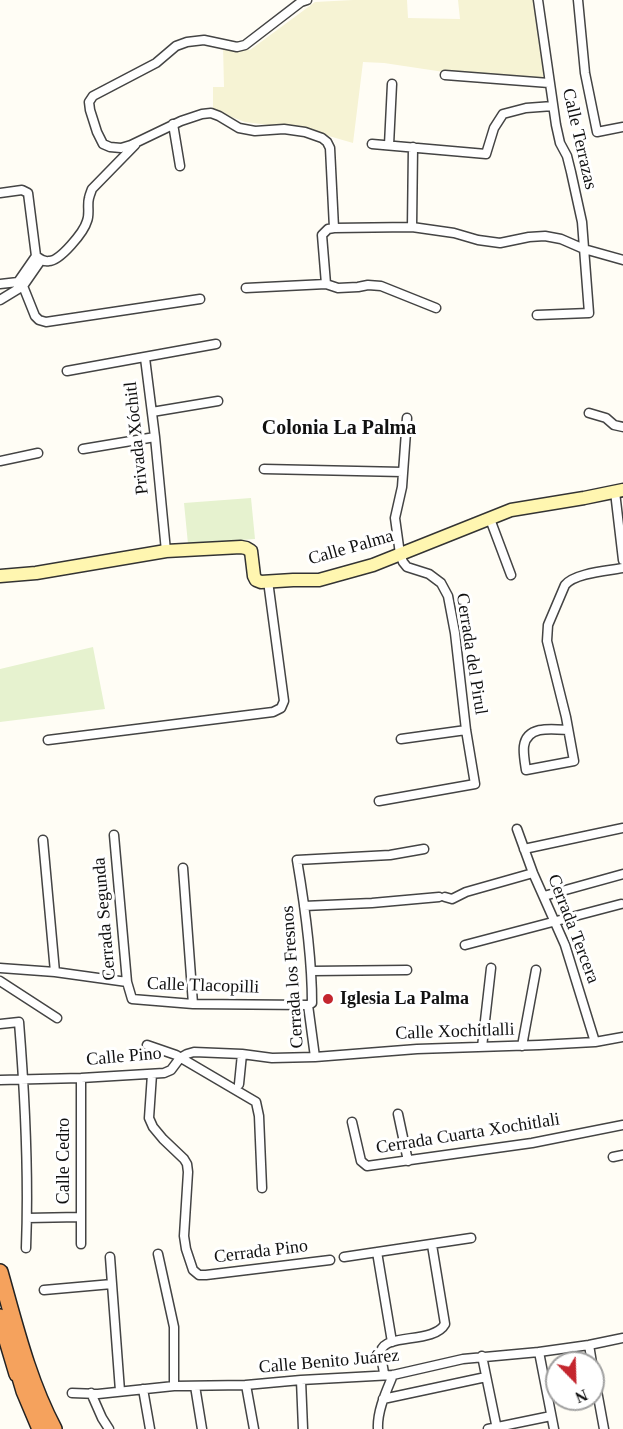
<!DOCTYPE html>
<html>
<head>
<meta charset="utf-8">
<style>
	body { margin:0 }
	#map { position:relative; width:623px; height:1429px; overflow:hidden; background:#fffdf5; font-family:Georgia,serif }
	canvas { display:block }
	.north { position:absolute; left:545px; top:1351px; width:60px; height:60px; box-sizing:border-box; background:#fff; border:2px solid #a0a0a0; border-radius:50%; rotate:157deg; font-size:16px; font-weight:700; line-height:24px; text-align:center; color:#111 }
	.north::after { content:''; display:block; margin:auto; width:21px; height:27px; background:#c4262e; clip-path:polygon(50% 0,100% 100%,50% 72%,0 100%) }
</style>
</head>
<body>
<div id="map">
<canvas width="623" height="1429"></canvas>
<div class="north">N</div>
</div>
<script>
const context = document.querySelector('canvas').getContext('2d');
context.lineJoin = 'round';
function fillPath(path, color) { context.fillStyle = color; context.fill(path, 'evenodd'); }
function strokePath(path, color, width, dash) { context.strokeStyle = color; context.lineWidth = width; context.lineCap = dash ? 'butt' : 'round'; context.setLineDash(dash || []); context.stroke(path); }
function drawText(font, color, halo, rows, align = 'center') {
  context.font = font + ' Georgia,serif'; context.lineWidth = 6; context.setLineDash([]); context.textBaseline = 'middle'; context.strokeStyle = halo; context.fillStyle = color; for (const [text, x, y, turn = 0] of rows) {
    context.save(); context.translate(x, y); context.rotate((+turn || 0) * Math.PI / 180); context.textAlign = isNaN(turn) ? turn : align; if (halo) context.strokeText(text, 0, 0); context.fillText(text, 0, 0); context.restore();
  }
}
fillPath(new Path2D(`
	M 353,0 L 407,0 L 408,18 L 460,19 L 458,0 L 535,0 L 544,80 L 444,72 L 384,63 L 363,62 L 353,143 L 322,134 L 284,127 L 245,122 L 213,110 L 213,87 L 224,87 L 223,45 L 250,50 L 315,2 Z`), '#f6f3d4');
fillPath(new Path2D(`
	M 251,498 L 255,539 L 188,544 L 184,503 Z
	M 93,647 L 105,709 L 0,722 L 0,669 Z`), '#e6f2cf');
const street = new Path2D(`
	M 307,0 L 301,2 L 245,45 L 237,47 L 204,40 L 187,42 L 176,46 L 156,63 L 93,96 L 89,102 L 90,110 L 97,132 L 103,144 L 110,147 L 121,148 L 131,145 L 181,121 L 202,114 L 211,113 L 219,116 L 239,128 L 255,131 L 284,129 L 305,132 L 322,138 L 327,142 L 330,148 L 334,228
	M 578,0 L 585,73 L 597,132 L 623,127
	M 445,75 L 549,83
	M 173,124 L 180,166
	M 372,144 L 486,154 L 494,128 L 503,114 L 526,108 L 553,106
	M 389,145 L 392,84
	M 0,193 L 22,190 L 28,193 L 36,256 C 40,259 43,262 49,261 C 60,261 84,232 87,221 C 90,214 87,205 89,198 C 90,194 91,192 92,189 L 135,145
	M 412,227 L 413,147
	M 41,260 L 23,286 L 35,316 L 39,320 L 46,322 L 200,299
	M 0,284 L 18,282 L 36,256
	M 326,284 L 322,235 L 328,229 L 334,228 L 412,227 L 454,233 L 478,240 L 500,243 L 529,237 L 545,236 L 561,239 L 584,249 L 623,260
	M 246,288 L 326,284 L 338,288 L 358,287 L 368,285 L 381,286 L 436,308
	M 0,300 L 23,286
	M 537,315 L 589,313 L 582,222 L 571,172 L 567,156 L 560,143 L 556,125 L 538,0
	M 145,358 L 155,437 L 166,551
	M 67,371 L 216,344
	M 152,412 L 218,401
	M 589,413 L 606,418 L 614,425 L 623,427
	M 83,449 L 155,437
	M 0,461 L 38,453
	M 264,469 L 403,472
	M 615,492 L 623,560
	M 490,519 L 511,575
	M 568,730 C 553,729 527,725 524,746 C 523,753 525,763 526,770 L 574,761 L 566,717 L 547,641 L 548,625 L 565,585 C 575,573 607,571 623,568
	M 401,739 L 466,730
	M 48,740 L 273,712 L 281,708 L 284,701 L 268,581
	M 379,801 L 475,784 L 466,730 L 455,633 L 448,596 L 441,583 L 429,574 L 407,567 L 403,562 L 400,554 L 395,518 L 402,487 L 407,418
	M 517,829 L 533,873 L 565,945 L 595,1042
	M 114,835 L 127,982 L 132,999 L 193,1004 L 308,1005
	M 43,840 L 55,972
	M 524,849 L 623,828
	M 183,868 L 193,1004
	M 544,896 L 623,874
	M 445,897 L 452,899 L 466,892 L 533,873
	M 304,906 L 372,903 L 439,897
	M 465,945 L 621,904
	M 0,968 L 55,972 L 127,982
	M 312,971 L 407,970
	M 0,981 L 57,1018
	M 0,1024 L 19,1022 C 25,1097 29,1173 26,1248
	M 147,1045 L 176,1055 L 256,1102 L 259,1116 L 262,1188
	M 522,1046 L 536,970
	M 482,1047 L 491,968
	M 315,1057 L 308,1005 L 312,1003 C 312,955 305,907 297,860 L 390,855 L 424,849
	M 152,1074 L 149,1118 L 153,1127 L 163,1139 L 184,1159 L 187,1164 L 188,1172 L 184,1236 L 186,1249 L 193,1270 L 199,1275 L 206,1275 L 330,1260
	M 0,1080 L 81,1078 L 164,1073 L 171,1070 L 180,1058 L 187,1054 L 194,1052 L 242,1054 L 272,1058 L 315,1057 L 417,1049 L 539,1045 L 595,1042 L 623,1037
	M 239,1084 L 242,1054
	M 398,1114 L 408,1161
	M 352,1122 L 361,1161 L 367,1166 L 532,1143 L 623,1125
	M 613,1157 L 623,1155
	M 27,1218 L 80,1217
	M 81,1244 L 81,1078
	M 377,1252 L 392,1342
	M 158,1254 L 174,1327 L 174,1386
	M 110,1257 L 120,1391
	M 344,1257 L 471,1238
	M 44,1290 L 112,1284
	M 589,1345 L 592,1363
	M 539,1352 L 554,1429
	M 482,1356 L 497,1429
	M 593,1369 L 604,1429
	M 384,1375 C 384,1368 380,1358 381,1351 C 385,1333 434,1344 445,1324 L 432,1245
	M 301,1380 L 303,1429
	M 246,1385 L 254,1429
	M 195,1386 L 202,1429
	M 143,1389 L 150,1429
	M 72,1393 L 98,1394 L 174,1386 L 246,1385 L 301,1380 L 393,1375 L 463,1359 L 539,1352 L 589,1345 L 623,1338
	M 91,1393 L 102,1418 L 109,1429
	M 383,1399 L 486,1377
	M 378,1429 C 377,1411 386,1392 393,1375
	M 488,1429 L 551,1416`);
const secondary = new Path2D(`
	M 0,576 L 36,573 L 166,551 L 241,547 L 246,548 L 251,551 L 254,576 L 256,580 L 261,582 L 293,580 L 319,580 L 373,565 L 511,510 L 584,498 L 623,490`);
const highway = new Path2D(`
	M 0,1272 C 15,1325 28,1380 54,1429
	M 0,1317 L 17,1374
	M 16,1364 L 24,1391 L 40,1429`);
strokePath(street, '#444', 11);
strokePath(secondary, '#333', 15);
strokePath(highway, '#222', 18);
strokePath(street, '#fff', 8);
strokePath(secondary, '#fff6b0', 12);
strokePath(highway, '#f5a25d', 15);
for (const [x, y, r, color] of [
	[328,999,6,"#c4262e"]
]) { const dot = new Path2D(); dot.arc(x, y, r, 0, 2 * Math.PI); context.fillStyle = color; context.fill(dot); strokePath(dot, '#fff', 2); }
drawText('18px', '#111', '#fff', [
	["Calle Terrazas",579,139,77],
	["Privada Xóchitl",137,438,-96],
	["Calle Palma",351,548,-16],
	["Cerrada del Pirul",471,654,81],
	["Cerrada Segunda",105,919,-95],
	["Cerrada Tercera",573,929,69],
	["Cerrada los Fresnos",293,977,-94],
	["Calle Tlacopilli",203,986,2],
	["Calle Xochitlalli",455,1032,-2],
	["Calle Pino",124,1057,-5],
	["Cerrada Cuarta Xochitlali",468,1134,-9],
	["Calle Cedro",64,1161,-90],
	["Cerrada Pino",261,1252,-7],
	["Calle Benito Juárez",329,1362,-5]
]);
drawText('bold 18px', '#111', '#fff', [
	["Iglesia La Palma",340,999]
], 'left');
drawText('bold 20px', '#111', '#fff', [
	["Colonia La Palma",339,429]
]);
</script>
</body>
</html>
